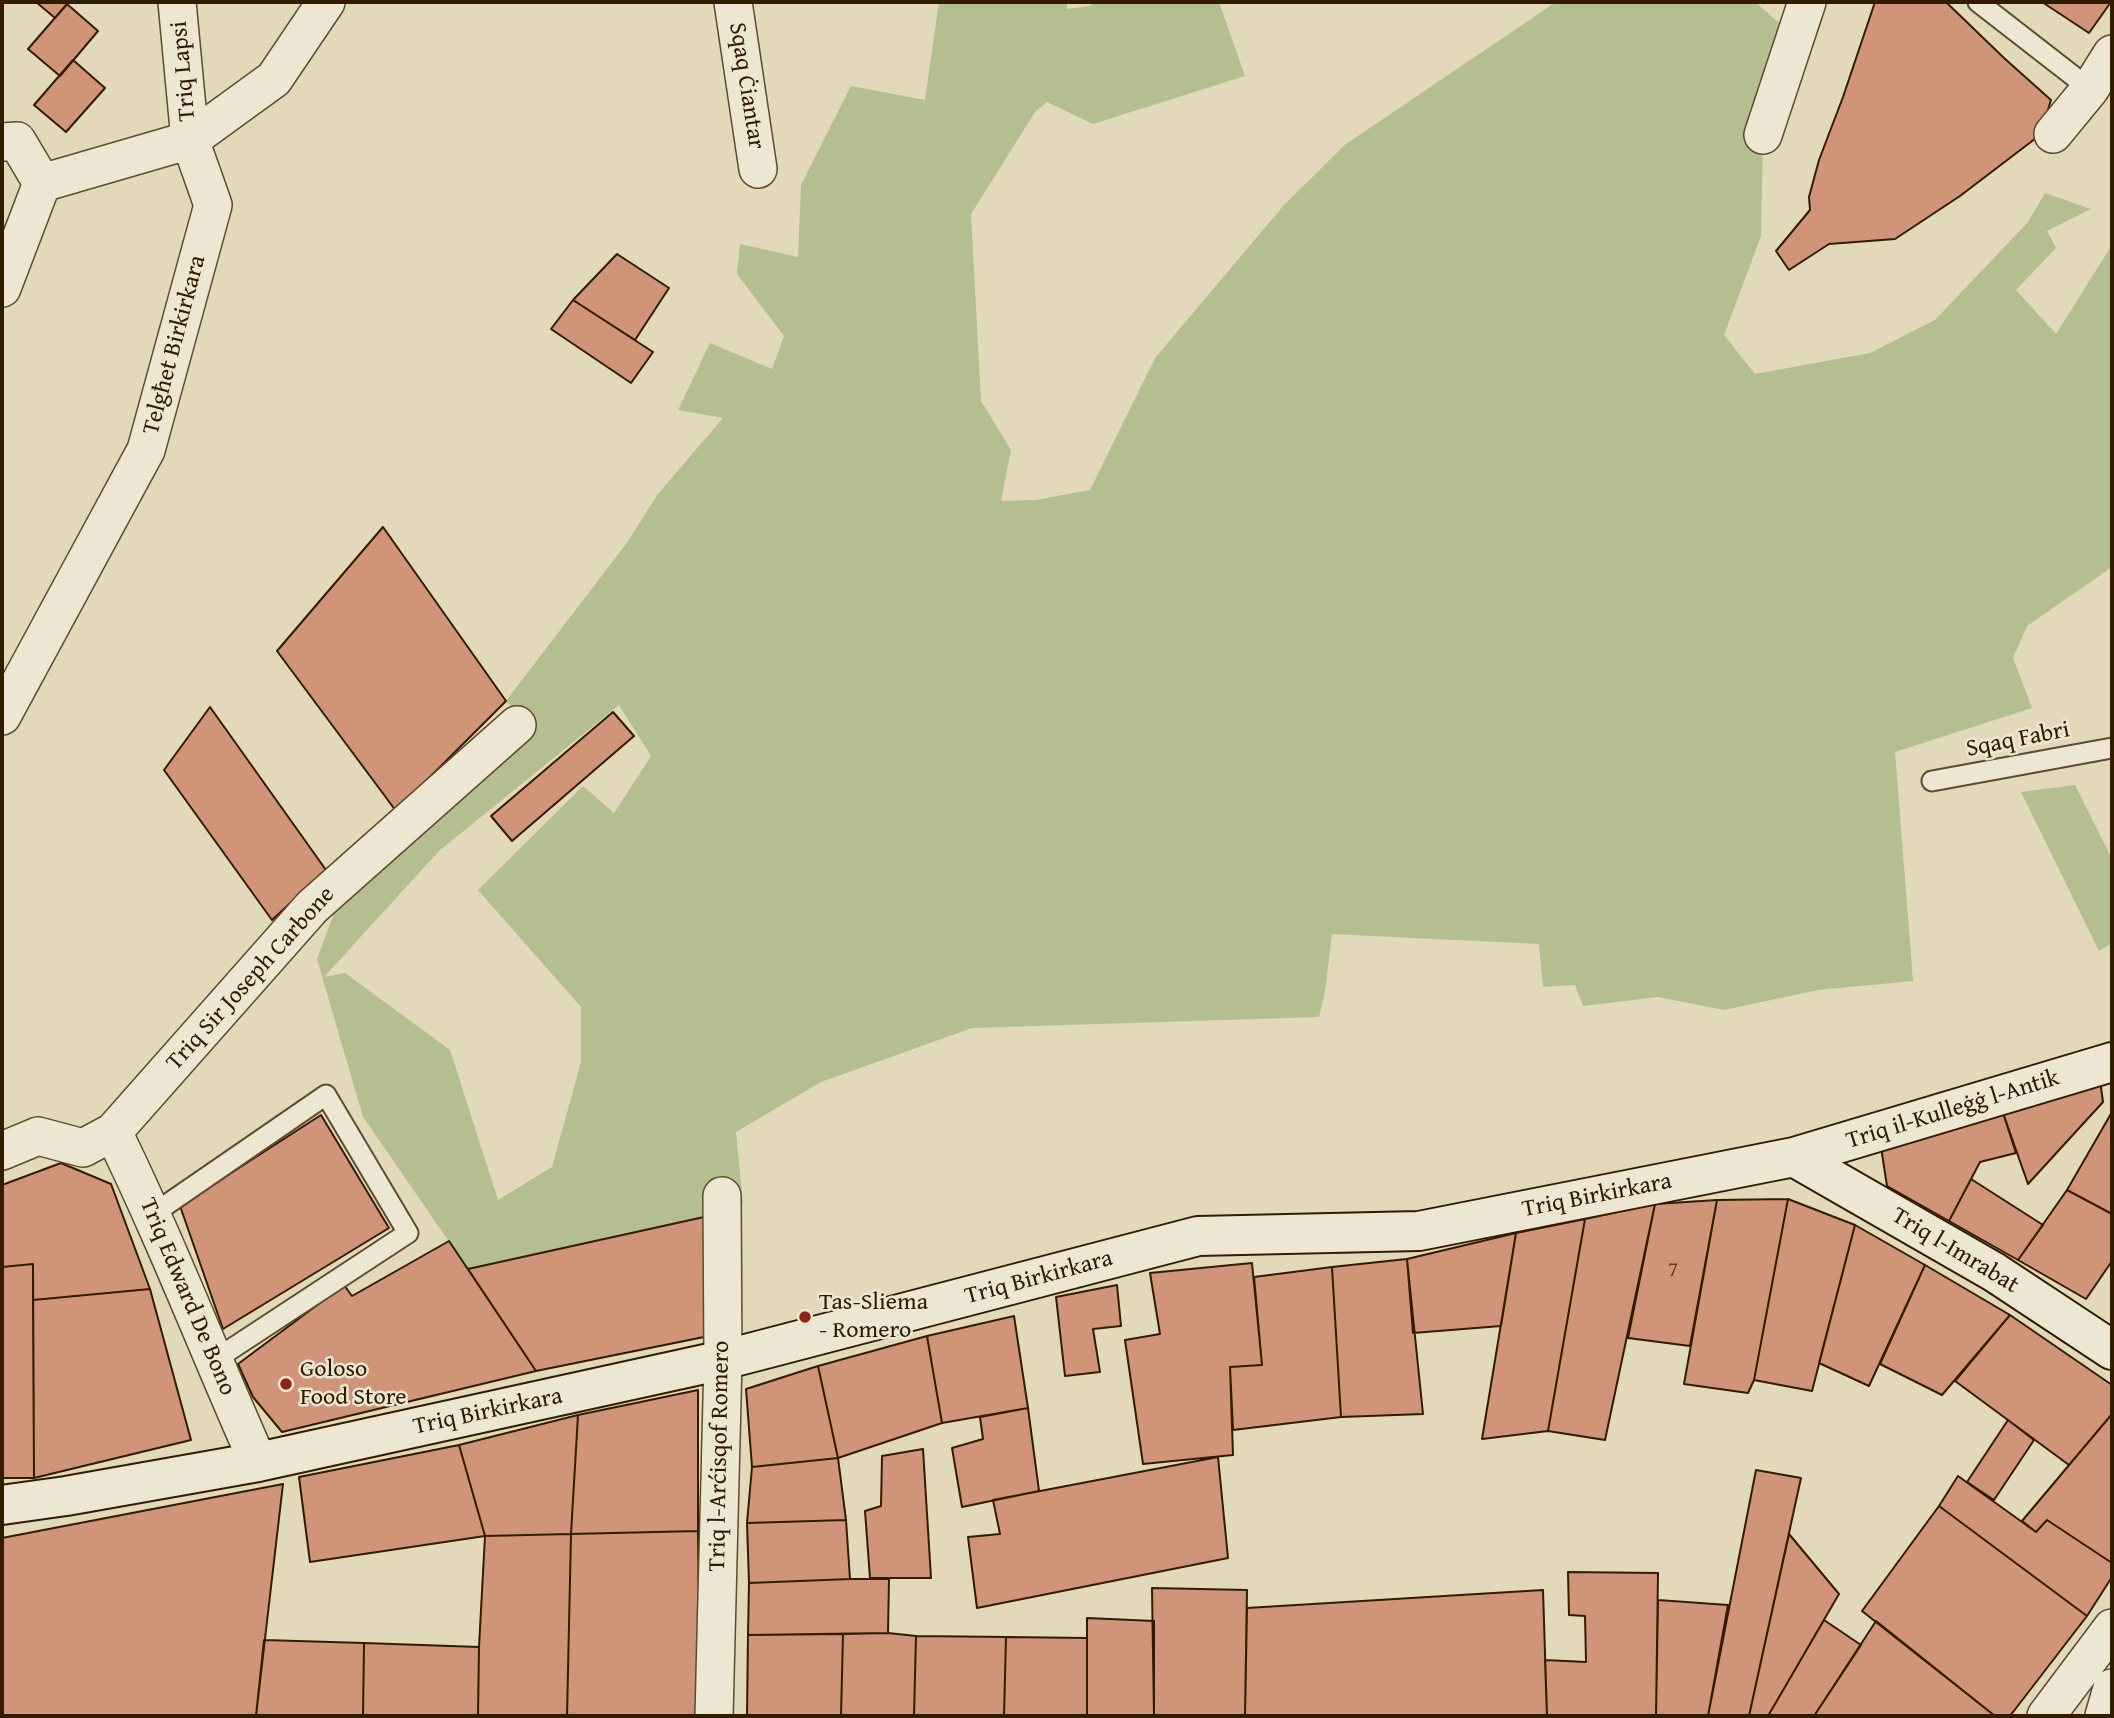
<!DOCTYPE html>
<html>
<head>
<meta charset="utf-8">
<style>
	body { margin:0 }
	#map { position:relative; width:2114px; height:1718px; overflow:hidden; background:#e2d8ba; font-family:"Gentium Book Plus",serif }
	canvas { display:block }
	.frame { position:absolute; inset:0; border:4px solid #311c00; pointer-events:none }
</style>
</head>
<body>
<div id="map">
<canvas width="2114" height="1718"></canvas>
<div class="frame"></div>
</div>
<script>
const context = document.querySelector('canvas').getContext('2d');
context.lineJoin = 'round';
function fillPath(path, color) { context.fillStyle = color; context.fill(path, 'evenodd'); }
function strokePath(path, color, width, dash) { context.strokeStyle = color; context.lineWidth = width; context.lineCap = dash ? 'butt' : 'round'; context.setLineDash(dash || []); context.stroke(path); }
function drawText(font, color, halo, rows, align = 'center') {
  context.font = font + ' "Gentium Book Plus",serif'; context.lineWidth = 5; context.setLineDash([]); context.textBaseline = 'middle'; context.strokeStyle = halo; context.fillStyle = color; for (const [text, x, y, turn = 0] of rows) {
    context.save(); context.translate(x, y); context.rotate((+turn || 0) * Math.PI / 180); context.textAlign = isNaN(turn) ? turn : align; if (halo) context.strokeText(text, 0, 0); context.fillText(text, 0, 0); context.restore();
  }
}
fillPath(new Path2D(`
	M 939,2 L 1067,2 L 1067,9 L 1091,6 L 1092,2 L 1219,2 L 1245,76 L 1093,124 L 1047,102 L 1035,112 L 971,214 L 981,401 L 1011,450 L 1001,501 L 1036,500 L 1090,490 L 1155,358 L 1284,205 L 1346,144 L 1556,2 L 1755,2 L 1779,23 L 1763,135 L 1761,236 L 1724,335 L 1755,374 L 1870,353 L 1935,320 L 2028,222 L 2045,193 L 2091,209 L 2047,231 L 2056,248 L 2016,290 L 2056,334 L 2112,245 L 2112,567 L 2027,626 L 2013,658 L 2032,708 L 1895,752 L 1913,981 L 1818,990 L 1724,1010 L 1658,997 L 1583,1006 L 1575,985 L 1543,987 L 1539,944 L 1332,934 L 1325,992 L 1319,1017 L 972,1028 L 821,1082 L 736,1132 L 743,1204 L 704,1217 L 468,1269 L 363,1117 L 317,959 L 337,906 L 531,729 L 506,701 L 629,540 L 657,495 L 723,418 L 678,410 L 710,343 L 772,369 L 784,336 L 737,274 L 740,244 L 798,257 L 801,185 L 851,86 L 925,100 ZM 619,705 L 651,756 L 614,813 L 583,786 L 478,890 L 581,1007 L 581,1062 L 552,1167 L 498,1200 L 450,1050 L 345,973 L 324,977 L 439,851 Z
	M 2075,785 L 2112,859 L 2112,943 L 2099,951 L 2021,792 Z`), '#b5be8e');
const building = new Path2D(`
	M 36,2 L 69,2 L 55,18 Z
	M 1875,2 L 1946,2 L 2004,58 L 2051,100 L 2040,135 L 1960,196 L 1895,239 L 1829,244 L 1789,270 L 1776,251 L 1810,210 L 1809,197 L 1819,160 L 1843,97 Z
	M 2042,2 L 2111,2 L 2089,33 Z
	M 67,4 L 98,31 L 60,76 L 28,49 Z
	M 73,60 L 105,88 L 66,132 L 34,105 Z
	M 617,254 L 669,288 L 635,340 L 573,300 Z
	M 573,300 L 653,352 L 631,383 L 551,329 Z
	M 383,527 L 506,701 L 396,811 L 277,651 Z
	M 210,707 L 326,870 L 272,920 L 164,770 Z
	M 613,712 L 634,736 L 512,841 L 491,816 Z
	M 2100,1080 L 2103,1102 L 2028,1184 L 2003,1113 Z
	M 2112,1112 L 2112,1214 L 2067,1190 Z
	M 2003,1113 L 2016,1153 L 1980,1162 L 1949,1221 L 1887,1186 L 1881,1147 Z
	M 321,1115 L 389,1228 L 223,1329 L 180,1206 Z
	M 61,1163 L 111,1184 L 150,1289 L 33,1300 L 33,1264 L 2,1267 L 2,1185 Z
	M 1971,1179 L 2043,1225 L 2018,1260 L 1949,1221 Z
	M 2067,1190 L 2112,1214 L 2112,1261 L 2086,1299 L 2018,1260 Z
	M 1788,1199 L 1855,1225 L 1812,1391 L 1754,1380 Z
	M 1788,1199 L 1754,1380 L 1748,1393 L 1684,1384 L 1717,1200 Z
	M 1717,1200 L 1690,1346 L 1628,1338 L 1655,1204 Z
	M 1655,1204 L 1605,1440 L 1548,1431 L 1585,1219 Z
	M 704,1217 L 709,1336 L 536,1371 L 468,1269 Z
	M 1585,1219 L 1548,1431 L 1482,1439 L 1516,1233 Z
	M 1855,1225 L 1925,1265 L 1869,1386 L 1819,1363 Z
	M 1516,1233 L 1501,1326 L 1413,1333 L 1407,1259 Z
	M 449,1241 L 536,1371 L 282,1432 L 253,1397 L 238,1364 L 344,1285 L 352,1296 Z
	M 1407,1259 L 1423,1414 L 1341,1417 L 1332,1267 Z
	M 1252,1263 L 1262,1365 L 1230,1367 L 1233,1455 L 1143,1464 L 1125,1340 L 1160,1334 L 1150,1273 Z
	M 33,1264 L 34,1478 L 2,1478 L 2,1267 Z
	M 1925,1265 L 2010,1315 L 1942,1395 L 1880,1364 Z
	M 1332,1267 L 1341,1417 L 1233,1430 L 1230,1367 L 1262,1365 L 1254,1277 Z
	M 1117,1285 L 1121,1326 L 1093,1329 L 1100,1372 L 1065,1376 L 1056,1297 Z
	M 150,1289 L 191,1440 L 34,1478 L 33,1300 Z
	M 2010,1315 L 2112,1385 L 2112,1414 L 2069,1465 L 1955,1381 Z
	M 1014,1316 L 1028,1408 L 942,1423 L 927,1336 Z
	M 927,1336 L 942,1423 L 838,1458 L 818,1366 Z
	M 818,1366 L 838,1458 L 752,1467 L 746,1389 Z
	M 698,1390 L 698,1531 L 571,1534 L 578,1415 Z
	M 1028,1408 L 1039,1491 L 962,1507 L 952,1448 L 983,1439 L 980,1417 Z
	M 2112,1414 L 2112,1563 L 2047,1520 L 2036,1532 L 2022,1521 Z
	M 578,1415 L 571,1534 L 485,1536 L 459,1445 Z
	M 2008,1420 L 2034,1440 L 1994,1500 L 1967,1482 Z
	M 459,1445 L 485,1536 L 310,1562 L 299,1477 Z
	M 923,1449 L 931,1578 L 870,1578 L 865,1511 L 881,1506 L 882,1456 Z
	M 1218,1457 L 1228,1558 L 977,1608 L 968,1537 L 1000,1534 L 993,1500 Z
	M 838,1458 L 846,1520 L 747,1523 L 752,1467 Z
	M 1756,1470 L 1801,1478 L 1749,1716 L 1708,1716 Z
	M 1958,1476 L 2036,1532 L 2047,1520 L 2112,1563 L 2112,1577 L 2087,1616 L 1939,1506 Z
	M 283,1484 L 256,1716 L 2,1716 L 2,1538 Z
	M 1939,1506 L 2087,1616 L 2010,1716 L 1995,1716 L 1862,1611 Z
	M 846,1520 L 850,1579 L 749,1583 L 747,1523 Z
	M 698,1531 L 700,1716 L 567,1716 L 571,1534 Z
	M 571,1534 L 567,1716 L 478,1716 L 479,1647 L 485,1536 Z
	M 1789,1534 L 1839,1594 L 1768,1716 L 1749,1716 Z
	M 1568,1572 L 1658,1573 L 1656,1716 L 1547,1716 L 1545,1660 L 1586,1662 L 1585,1616 L 1569,1615 Z
	M 850,1579 L 889,1579 L 888,1633 L 748,1635 L 749,1583 Z
	M 1152,1588 L 1247,1590 L 1245,1716 L 1154,1716 Z
	M 1543,1590 L 1547,1716 L 1245,1716 L 1247,1608 Z
	M 1658,1600 L 1728,1605 L 1708,1716 L 1656,1716 Z
	M 1087,1618 L 1154,1621 L 1154,1716 L 1087,1716 Z
	M 1824,1620 L 1861,1645 L 1814,1716 L 1768,1716 Z
	M 1876,1621 L 1995,1716 L 1814,1716 Z
	M 888,1633 L 916,1636 L 914,1716 L 841,1716 L 843,1634 Z
	M 843,1634 L 841,1716 L 747,1716 L 748,1635 Z
	M 916,1636 L 1006,1637 L 1004,1716 L 914,1716 Z
	M 1006,1637 L 1087,1638 L 1087,1716 L 1004,1716 Z
	M 264,1640 L 364,1643 L 363,1716 L 256,1716 Z
	M 364,1643 L 479,1647 L 478,1716 L 363,1716 Z`);
fillPath(building, '#d09478');
strokePath(building, '#311c00', 2);
const lane = new Path2D(`
	M 1978,2 L 2090,89
	M 1932,781 L 2112,748
	M 153,1214 L 326,1095 L 408,1233 L 213,1361`);
const street = new Path2D(`
	M 733,2 L 758,169
	M 2053,134 L 2090,89 L 2112,54
	M 1763,135 L 1807,2
	M 2,142 L 17,141 L 42,183
	M 42,183 L 190,140 L 274,79 L 326,2
	M 2,288 L 42,183
	M 2,716 L 146,450 L 213,205 L 190,140 L 177,2
	M 113,1132 C 166,1240 209,1352 258,1462
	M 2,1151 L 38,1136 L 83,1148 L 113,1132 L 312,907 L 517,725
	M 714,1716 L 723,1360 L 722,1196
	M 2046,1716 L 2112,1628
	M 2104,1716 L 2112,1688`);
const secondary = new Path2D(`
	M 1794,1157 L 1994,1272 L 2112,1350
	M 2,1505 L 66,1496 L 258,1462 L 723,1360 L 1198,1236 L 1419,1231 L 1794,1157 L 2112,1062`);
strokePath(lane, '#5d4b2e', 23);
strokePath(street, '#5d4b2e', 40);
strokePath(secondary, '#311c00', 42);
strokePath(lane, '#ece6d2', 19);
strokePath(street, '#ece6d2', 37);
strokePath(secondary, '#ece6d2', 38);
for (const [x, y, r, color] of [
	[805,1317,7,"#8f2418"],
	[286,1384,7,"#8f2418"]
]) { const dot = new Path2D(); dot.arc(x, y, r, 0, 2 * Math.PI); context.fillStyle = color; context.fill(dot); strokePath(dot, '#ece6d2', 2.5); }
drawText('21px', '#593a1e', null, [
	["7",1673,1271]
]);
drawText('24px', '#311c00', '#ece6d2', [
	["Triq Lapsi",184,71,-95],
	["Sqaq Ċiantar",746,86,81],
	["Telgħet Birkirkara",175,345,-75],
	["Sqaq Fabri",2018,740,-11],
	["Triq Sir Joseph Carbone",251,979,-48],
	["Triq il-Kulleġġ l-Antik",1953,1110,-17],
	["Triq Birkirkara",1597,1196,-11],
	["Triq l-Imrabat",1955,1251,31],
	["Triq Birkirkara",1039,1278,-15],
	["Triq Edward De Bono",187,1297,67],
	["Triq Birkirkara",488,1412,-12],
	["Triq l-Arćisqof Romero",720,1456,-89]
]);
drawText('24px', '#311c00', '#ece6d2', [
	["Tas-Sliema",819,1303],
	["- Romero",819,1331],
	["Goloso",300,1370],
	["Food Store",300,1398]
], 'left');
</script>
</body>
</html>
